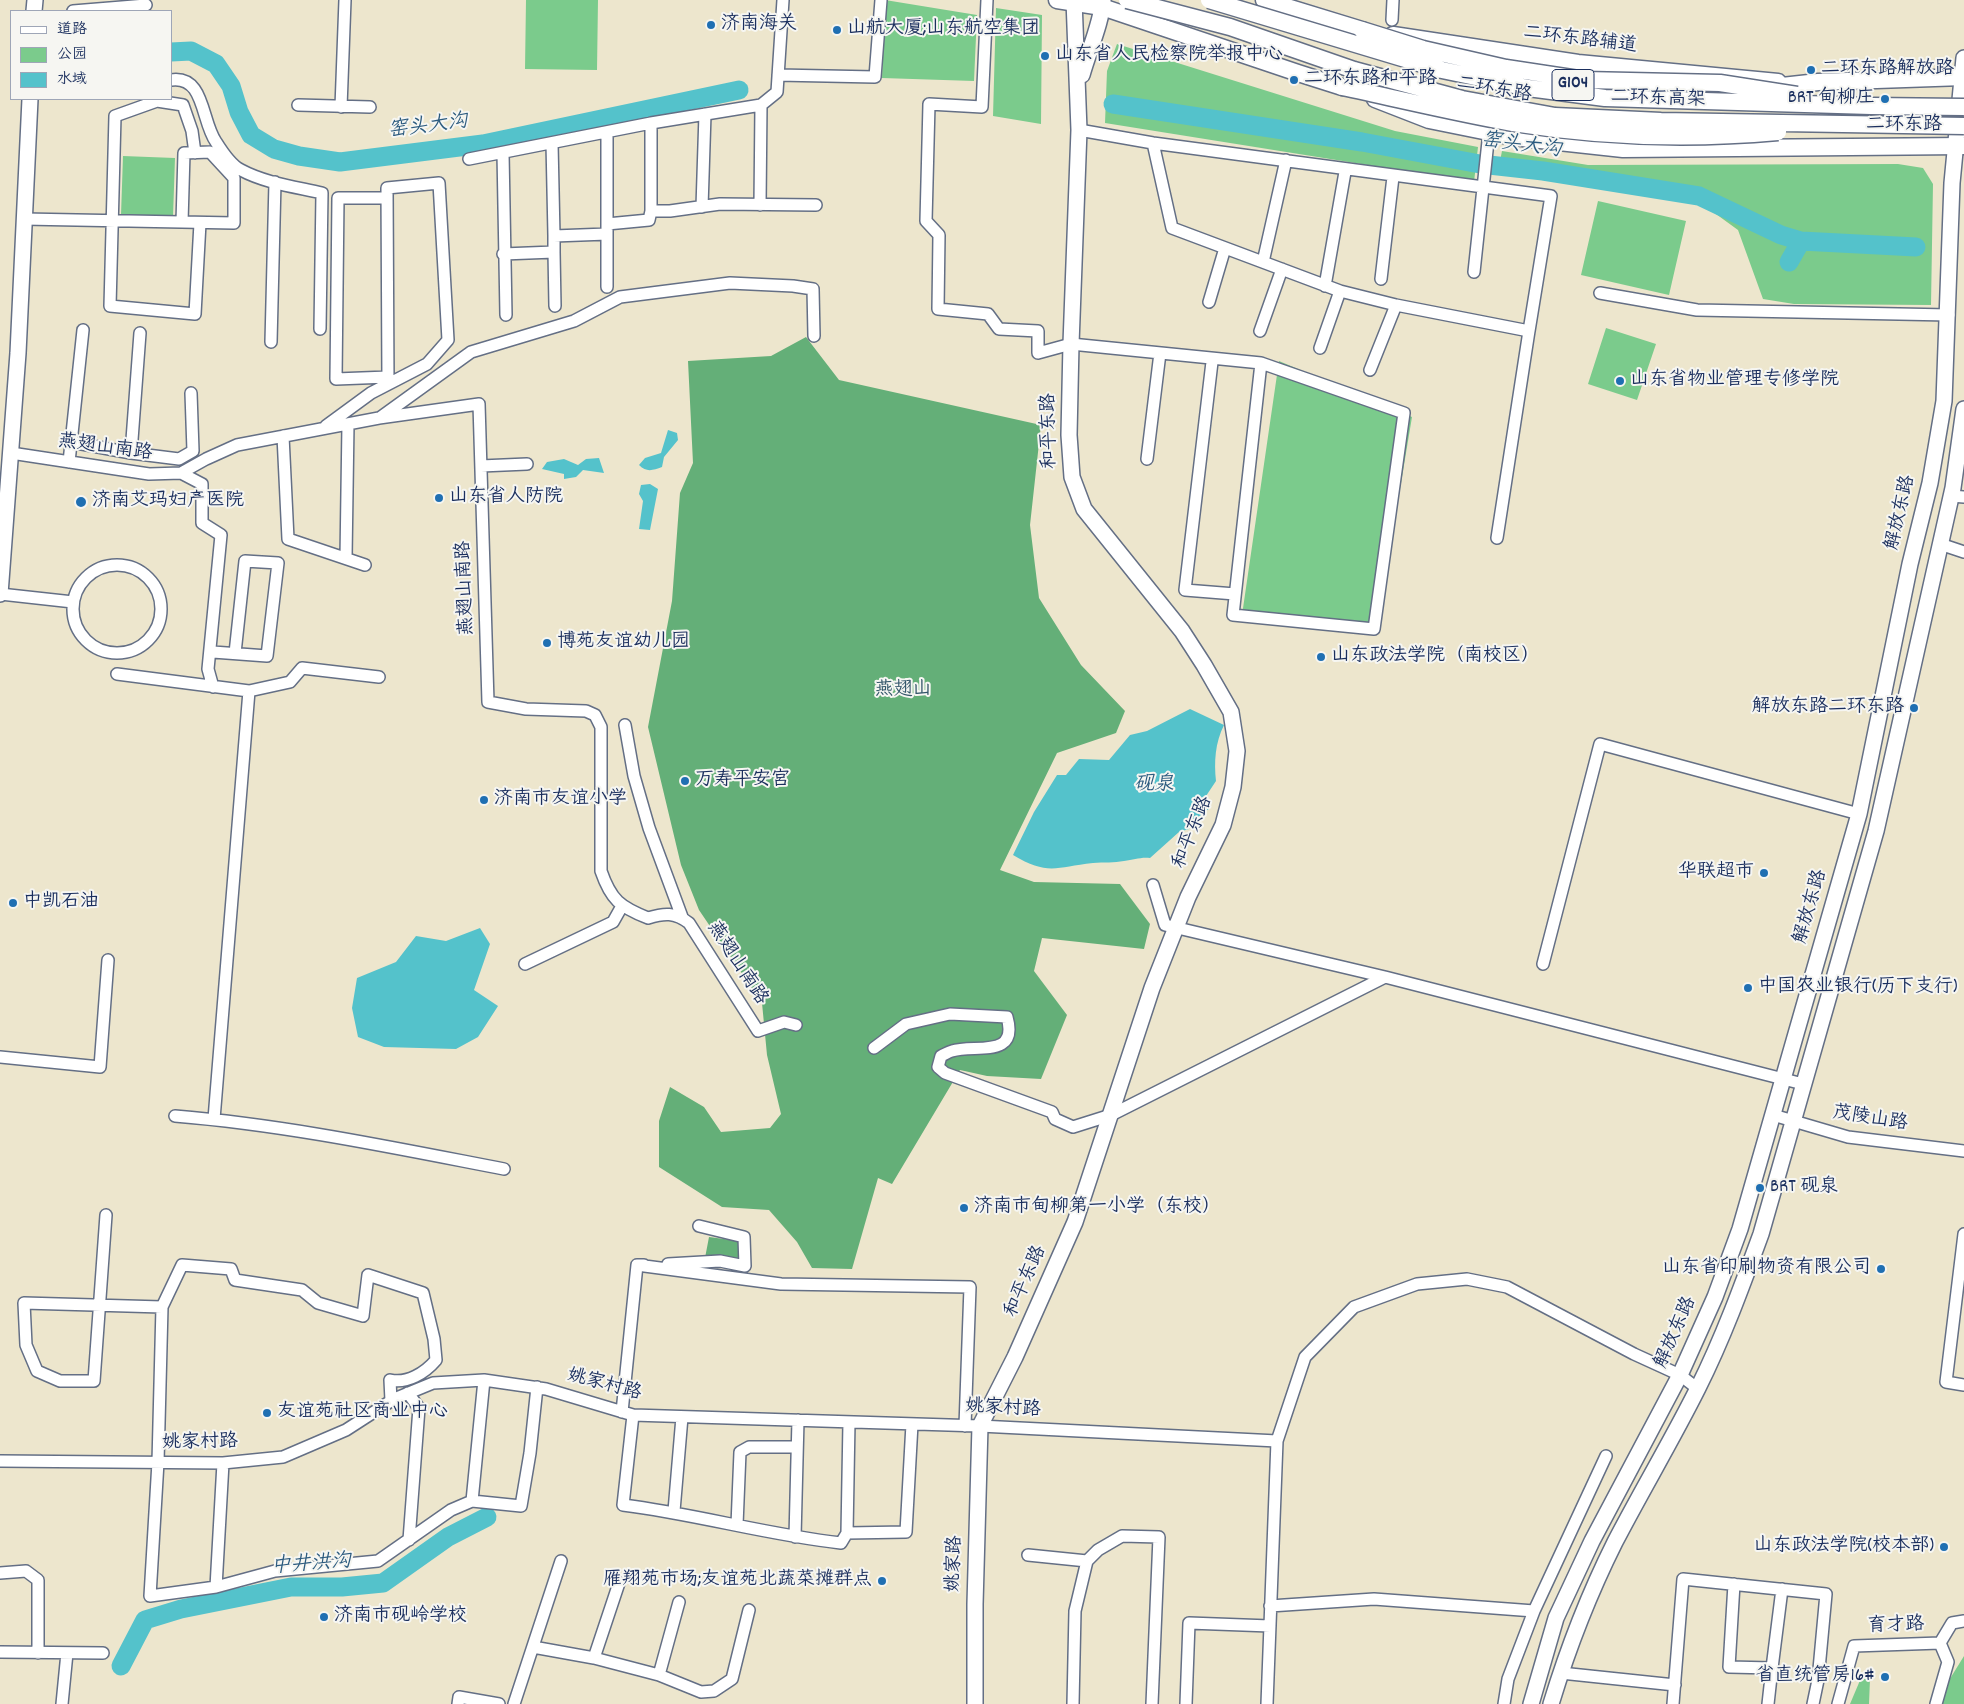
<!DOCTYPE html>
<html>
<head>
<meta charset="utf-8">
<style>
	body { margin:0 }
	#map { position:relative; width:1964px; height:1704px; overflow:hidden; background:#ede6cd; font-family:Dekko,"LXGW WenKai TC",sans-serif }
	canvas { display:block }
	.legend { position:absolute; left:10px; top:10px; width:162px; height:90px; box-sizing:border-box; background:#f6f6f2; border:1px solid #9ea6b7; margin:0; padding:6px 9px; list-style:none; font-size:15px; color:#1b2f5e }
	.legend li { display:flex; align-items:center; gap:10px; height:25px }
	.legend b { width:25px; border:1px solid #9ea6b7 }
</style>
</head>
<body>
<div id="map">
<canvas width="1964" height="1704"></canvas>
<ul class="legend">
<li><b style="height:6px;background:#fff"></b>道路</li>
<li><b style="height:14px;background:#7bcb8c"></b>公园</li>
<li><b style="height:14px;background:#54c2cb"></b>水域</li>
</ul>
</div>
<script>
const context = document.querySelector('canvas').getContext('2d');
context.lineJoin = 'round';
function fillPath(path, color) { context.fillStyle = color; context.fill(path, 'evenodd'); }
function strokePath(path, color, width, dash) { context.strokeStyle = color; context.lineWidth = width; context.lineCap = dash ? 'butt' : 'round'; context.setLineDash(dash || []); context.stroke(path); }
function drawText(font, color, halo, rows, align = 'center') {
  context.font = font + ' Dekko,"LXGW WenKai TC",sans-serif'; context.lineWidth = 4; context.setLineDash([]); context.textBaseline = 'middle'; context.strokeStyle = halo; context.fillStyle = color; for (const [text, x, y, turn = 0] of rows) {
    context.save(); context.translate(x, y); context.rotate((+turn || 0) * Math.PI / 180); context.textAlign = isNaN(turn) ? turn : align; if (halo) context.strokeText(text, 0, 0); context.fillText(text, 0, 0); context.restore();
  }
}
fillPath(new Path2D(`
	M 526,0 L 598,0 L 597,70 L 525,69 Z
	M 885,0 L 977,15 L 974,81 L 882,78 Z
	M 996,8 L 1042,15 L 1041,124 L 993,116 Z
	M 1117,44 L 1395,131 L 1478,147 L 1474,182 L 1105,123 L 1107,71 Z
	M 1502,151 L 1588,165 L 1898,164 L 1923,168 L 1933,184 L 1931,305 L 1794,304 L 1763,299 L 1738,230 L 1698,201 L 1700,190 L 1498,171 Z
	M 123,156 L 175,158 L 173,217 L 121,215 Z
	M 1598,201 L 1686,221 L 1669,295 L 1581,275 Z
	M 1606,328 L 1656,344 L 1637,400 L 1588,384 Z
	M 1279,361 L 1412,417 L 1376,633 L 1241,622 Z
	M 1964,1656 L 1964,1704 L 1942,1704 L 1943,1690 Z
	M 1861,1678 L 1870,1679 L 1869,1704 L 1850,1704 Z`), '#7bcb8c');
fillPath(new Path2D(`
	M 806,337 L 839,380 L 1041,425 L 1030,525 L 1039,598 L 1081,665 L 1125,711 L 1116,733 L 1057,753 L 1000,870 L 1034,882 L 1120,884 L 1150,924 L 1144,949 L 1042,938 L 1034,971 L 1067,1015 L 1041,1079 L 987,1076 L 960,1070 L 892,1184 L 878,1178 L 852,1269 L 812,1268 L 797,1242 L 769,1210 L 722,1207 L 659,1167 L 659,1121 L 670,1087 L 704,1107 L 721,1132 L 770,1128 L 781,1114 L 767,1055 L 762,1003 L 699,910 L 681,865 L 648,727 L 672,601 L 680,493 L 693,463 L 688,361 L 771,356 Z
	M 709,1237 L 739,1241 L 739,1262 L 705,1258 Z`), '#64af78');
fillPath(new Path2D(`
	M 668,430 L 677,433 L 678,440 L 664,457 L 662,467 C 653,470 647,473 639,465 L 645,458 L 661,453 Z
	M 599,458 L 604,473 L 583,470 L 576,477 L 564,479 L 564,474 L 542,469 L 547,462 L 564,459 L 578,465 L 586,459 Z
	M 650,484 L 658,489 L 650,530 L 639,529 L 643,501 L 639,494 L 641,485 Z
	M 1190,709 L 1224,725 C 1215,743 1214,762 1216,781 L 1204,799 L 1210,808 L 1192,822 L 1189,829 L 1179,832 L 1150,858 C 1140,857 1134,860 1124,861 C 1114,863 1104,862 1093,863 C 1056,867 1048,876 1013,855 L 1034,812 L 1057,775 L 1066,775 L 1079,759 L 1109,760 L 1130,735 L 1147,731 Z
	M 480,928 L 490,944 L 474,990 L 498,1006 L 478,1037 L 456,1049 L 384,1047 L 358,1037 L 352,1008 L 357,978 L 396,962 L 416,936 L 446,941 Z`), '#54c2cb');
strokePath(new Path2D(`
	M 171,52 L 191,51 L 216,64 L 231,86 L 239,112 L 251,135 L 274,149 L 299,156 L 340,162 L 483,144 L 739,90
	M 1113,104 L 1362,142 L 1480,164 L 1543,171 L 1699,196 L 1781,235 L 1801,241 L 1916,247
	M 1789,262 L 1801,241
	M 121,1666 L 145,1620 L 181,1609 L 291,1587 L 342,1587 L 383,1583 L 448,1537 L 487,1517`), '#54c2cb', 19);
const minor = new Path2D(`
	M 987,0 L 982,107 L 929,104 L 926,221 L 939,235 L 938,309 L 988,314 L 999,329 L 1038,331 L 1038,353 L 1071,344 L 1261,363 L 1404,413 L 1374,629 L 1233,615 L 1261,363
	M 73,11 L 146,5
	M 1392,20 L 1393,0
	M 778,75 L 875,77 L 881,0
	M 171,80 C 205,75 201,121 216,142 C 221,150 232,166 241,170 C 265,183 296,187 322,193 L 320,329
	M 298,105 L 370,107
	M 341,107 L 345,0
	M 1079,130 L 1153,143 L 1551,196 L 1529,331 L 1396,305 L 1340,291 L 1172,228 L 1153,143
	M 607,133 L 607,224
	M 552,143 L 554,236
	M 195,153 L 192,131 L 183,105 L 157,101 L 115,116 L 110,306 L 195,314 L 200,223
	M 503,153 L 506,315
	M 469,159 L 651,123 L 761,105
	M 387,198 L 338,198 L 336,379 L 388,377
	M 760,205 L 761,105 L 777,92 L 783,0
	M 702,207 L 705,114
	M 651,211 L 651,123
	M 24,219 L 234,223 L 234,178 L 210,152 L 184,153 L 182,222
	M 607,234 L 607,287
	M 554,252 L 555,306
	M 503,254 L 554,252 L 554,236 L 607,234 L 607,224 L 649,220 L 651,211 L 670,211 L 720,204 L 816,205
	M 1263,262 L 1286,160
	M 1474,272 L 1489,132
	M 1381,279 L 1393,177
	M 1325,286 L 1345,172
	M 1600,293 L 1697,310 L 1949,315
	M 1209,302 L 1225,248
	M 1260,331 L 1282,269
	M 271,342 L 275,182
	M 1320,348 L 1340,291
	M 1212,362 L 1185,590 L 1235,594
	M 1370,370 L 1396,305
	M 381,417 L 471,352 L 574,321 L 620,297 L 730,283 L 793,286 L 813,289 L 814,336
	M 326,426 L 371,393 L 427,364 L 448,340 L 439,183 L 387,188 L 388,384
	M 283,436 L 288,539 L 365,565
	M 71,442 L 131,453 L 140,333
	M 11,453 L 149,474 L 181,473 L 206,459 L 237,445 L 379,418 L 479,404 L 488,702 L 526,709 L 586,711 L 595,715 L 601,727 L 601,871 C 611,900 620,907 648,918 C 664,913 675,912 689,923 L 758,1031 L 784,1022 L 796,1025
	M 131,453 L 179,459 L 193,451 L 191,393
	M 1147,459 L 1160,353
	M 69,462 L 83,330
	M 481,466 L 527,464
	M 181,473 L 202,484 L 202,523 L 221,535 L 208,669 L 213,687
	M 1951,496 L 1964,497
	M 1497,538 L 1529,331
	M 1940,544 L 1964,552
	M 346,558 L 348,424
	M73 609a44 44 0 1 1 88 0a44 44 0 1 1-88 0Z
	M 0,594 L 73,602
	M 213,652 L 267,656 L 278,563 L 245,561 L 235,653
	M 117,674 L 249,691 L 214,1119
	M 249,691 L 290,682 L 302,668 L 379,677
	M 625,725 L 634,776 L 649,828 L 682,917
	M 1153,885 L 1165,925 L 1385,977
	M 525,964 L 613,922 L 622,906
	M 1543,964 L 1600,744 L 1859,814
	M 874,1048 L 906,1024 L 950,1014 L 1007,1017 C 1019,1059 975,1044 952,1051 C 948,1052 944,1055 941,1056 L 938,1067 L 945,1073 L 1052,1112 L 1055,1119 L 1073,1127 L 1111,1115 L 1385,977 L 1803,1084
	M 0,1057 L 100,1067 L 108,960
	M 1773,1115 L 1848,1137 L 1964,1151
	M 175,1116 C 286,1125 395,1148 504,1169
	M 106,1215 L 94,1381 L 60,1381 L 37,1371 L 26,1345 L 24,1303 C 70,1304 116,1306 162,1307 L 158,1462 L 150,1596 L 216,1587
	M 1964,1234 L 1946,1382 L 1964,1385
	M 668,1264 L 720,1261 L 745,1266 L 744,1237 L 699,1226
	M 637,1265 L 781,1284 L 970,1287 L 965,1426
	M 162,1307 L 182,1265 L 231,1269 L 235,1280 L 302,1290 L 318,1303 L 363,1316 L 368,1275 L 423,1293 L 434,1339 L 436,1360 C 425,1373 407,1384 390,1380 L 391,1401
	M 408,1393 L 419,1408 L 409,1540
	M 622,1412 L 637,1265 L 644,1265
	M 633,1415 L 623,1505 C 696,1514 768,1535 841,1543 L 847,1533 L 906,1532 L 912,1424
	M 0,1461 L 223,1463 L 283,1457 L 346,1430 L 394,1399 L 433,1383 L 484,1380 L 546,1389 L 633,1415 L 980,1426 L 1277,1441
	M 223,1463 L 216,1587 L 275,1571 L 378,1561 L 451,1510 L 472,1501 L 521,1506 L 530,1453 L 537,1387
	M 472,1501 L 484,1380
	M 674,1511 L 682,1417
	M 737,1525 L 740,1452 L 749,1447 L 797,1447
	M 847,1533 L 849,1422
	M 795,1537 L 798,1420
	M 1028,1555 L 1087,1561 L 1098,1550 L 1122,1536 L 1159,1537 L 1152,1704
	M 0,1573 L 26,1571 L 38,1580 L 38,1653
	M 1734,1584 L 1729,1667 L 1772,1668 L 1768,1704
	M 1270,1606 L 1374,1599 L 1534,1611 L 1606,1456
	M 533,1647 L 594,1658 L 619,1583
	M 0,1652 L 103,1653
	M 594,1658 L 659,1675 L 679,1602
	M 1772,1668 L 1782,1589
	M 1561,1673 L 1675,1685
	M 659,1675 L 701,1692 L 714,1691 L 732,1679 L 749,1610
	M 62,1704 L 67,1653
	M 458,1704 L 459,1697 L 499,1704
	M 514,1704 L 561,1561
	M 1073,1704 L 1075,1611 L 1087,1561
	M 1186,1704 L 1189,1623 L 1270,1626
	M 1267,1704 L 1277,1441 L 1305,1357 L 1354,1307 L 1417,1284 L 1467,1279 L 1507,1287 L 1634,1354 L 1680,1375 L 1698,1389
	M 1504,1704 L 1508,1679 L 1534,1611
	M 1673,1704 L 1683,1579 L 1826,1594 L 1818,1680 L 1813,1704
	M 1838,1704 L 1854,1646 L 1940,1643
	M 1936,1704 L 1948,1662 L 1940,1643 L 1952,1623 L 1964,1621`);
const major = new Path2D(`
	M 34,11 L 35,0
	M 1082,75 C 1088,53 1102,21 1103,0
	M 0,594 L 18,353 L 30,99
	M 975,1704 L 975,1604 L 980,1426 L 1015,1357 L 1075,1222 L 1152,988 L 1188,897 L 1223,825 L 1233,787 L 1237,751 L 1231,712 L 1204,665 L 1182,631 L 1084,509 L 1072,477 L 1069,435 L 1071,344 L 1079,130 L 1074,0
	M 1531,1704 L 1556,1618 L 1592,1541 L 1680,1375 L 1715,1297 L 1740,1229 L 1859,814 L 1910,564 L 1930,483 L 1944,401 L 1952,183 L 1964,58
	M 1551,1704 C 1568,1648 1589,1594 1615,1542 C 1642,1490 1672,1440 1698,1388 C 1723,1338 1742,1286 1761,1234 L 1876,831 L 1953,488 L 1964,409`);
const highway = new Path2D(`
	M 1057,0 L 1102,7 L 1298,73 L 1342,87 L 1356,86
	M 1264,0 L 1362,30 L 1371,39
	M 1393,35 L 1578,63 L 1778,82
	M 1764,88 L 1818,82 L 1964,77
	M 1375,99 L 1429,120 L 1513,137 L 1623,149 L 1964,146
	M 1724,130 L 1749,148`);
strokePath(minor, '#646f85', 14);
strokePath(major, '#646f85', 18);
strokePath(highway, '#646f85', 19);
strokePath(minor, '#fff', 11);
strokePath(major, '#fff', 15);
strokePath(highway, '#fff', 16);
const highwayBridge = new Path2D(`
	M 1127,0 L 1230,27 L 1354,70 L 1462,99 L 1555,116 L 1661,121 L 1964,126
	M 1209,0 L 1442,70 L 1528,88 L 1605,98 L 1871,106 L 1964,107
	M 1362,30 L 1423,49 L 1506,68 L 1585,80 L 1720,83 L 1797,95
	M 1342,87 C 1399,99 1456,113 1513,123 C 1600,137 1690,140 1778,132`);
strokePath(highwayBridge, '#646f85', 19, []);
strokePath(highwayBridge, '#fff', 16);
for (const [x, y, r, color] of [
	[711,25,5,"#1f6fb2"],
	[837,30,5,"#1f6fb2"],
	[1045,56,5,"#1f6fb2"],
	[1811,70,5,"#1f6fb2"],
	[1294,80,5,"#1f6fb2"],
	[1885,99,5,"#1f6fb2"],
	[1620,381,5,"#1f6fb2"],
	[439,498,5,"#1f6fb2"],
	[81,502,6,"#1f6fb2"],
	[547,643,5,"#1f6fb2"],
	[1321,657,5,"#1f6fb2"],
	[1914,708,5,"#1f6fb2"],
	[685,781,5,"#1f6fb2"],
	[484,800,5,"#1f6fb2"],
	[1764,873,5,"#1f6fb2"],
	[13,903,5,"#1f6fb2"],
	[1748,988,5,"#1f6fb2"],
	[1760,1188,5,"#1f6fb2"],
	[964,1208,5,"#1f6fb2"],
	[1881,1269,5,"#1f6fb2"],
	[267,1413,5,"#1f6fb2"],
	[1944,1547,5,"#1f6fb2"],
	[882,1581,5,"#1f6fb2"],
	[324,1617,5,"#1f6fb2"],
	[1885,1677,5,"#1f6fb2"]
]) { const dot = new Path2D(); dot.arc(x, y, r, 0, 2 * Math.PI); context.fillStyle = color; context.fill(dot); strokePath(dot, '#f6f6f2', 2); }
for (const [x, y, w] of [
	[1573,85,42]
]) { const box = new Path2D(); box.roundRect(x - w / 2, y - 15.5, w, 31, 4); context.fillStyle = '#f6f6f2'; context.fill(box); strokePath(box, '#1b2f5e', 1); }
drawText('bold 18px', '#1b2f5e', null, [
	["G104",1573,85]
]);
drawText('19px', '#1b2f5e', '#f6f6f2', [
	["济南海关",721,25],
	["山航大厦;山东航空集团",847,30],
	["山东省人民检察院举报中心",1055,56],
	["二环东路解放路",1821,70],
	["二环东路和平路",1304,80],
	["BRT 甸柳庄",1875,99,"right"],
	["山东省物业管理专修学院",1630,381],
	["山东省人防院",449,498],
	["济南艾玛妇产医院",92,502],
	["博苑友谊幼儿园",557,643],
	["山东政法学院（南校区）",1331,657],
	["解放东路二环东路",1904,708,"right"],
	["万寿平安宫",695,781],
	["济南市友谊小学",494,800],
	["华联超市",1754,873,"right"],
	["中凯石油",23,903],
	["中国农业银行(历下支行)",1758,988],
	["BRT 砚泉",1770,1188],
	["济南市甸柳第一小学（东校）",974,1208],
	["山东省印刷物资有限公司",1871,1269,"right"],
	["友谊苑社区商业中心",277,1413],
	["山东政法学院(校本部)",1934,1547,"right"],
	["雁翔苑市场;友谊苑北蔬菜摊群点",872,1581,"right"],
	["济南市砚岭学校",334,1617],
	["省直统管房16#",1875,1677,"right"]
], 'left');
drawText('19px', '#1b2f5e', '#f6f6f2', [
	["二环东路辅道",1580,41,7],
	["二环东路",1494,91,10],
	["二环东高架",1658,100,2],
	["二环东路",1904,126],
	["和平东路",1051,431,-91],
	["燕翅山南路",105,449,8],
	["解放东路",1902,513,-77],
	["燕翅山南路",467,588,-92],
	["和平东路",1194,833,-68],
	["解放东路",1812,907,-74],
	["燕翅山南路",736,964,57],
	["茂陵山路",1870,1120,9],
	["和平东路",1027,1282,-66],
	["解放东路",1677,1333,-66],
	["姚家村路",604,1386,15],
	["姚家村路",1003,1410,3],
	["姚家村路",200,1444,-1],
	["姚家路",956,1564,-88],
	["育才路",1896,1627,-2]
]);
drawText('19px', '#33566a', '#f6f6f2', [
	["燕翅山",903,691]
]);
drawText('italic 20px', '#2c5b7f', '#f6f6f2', [
	["窑头大沟",428,128,-7],
	["窑头大沟",1521,147,8],
	["砚泉",1154,786],
	["中井洪沟",311,1566,-4]
]);
</script>
</body>
</html>
